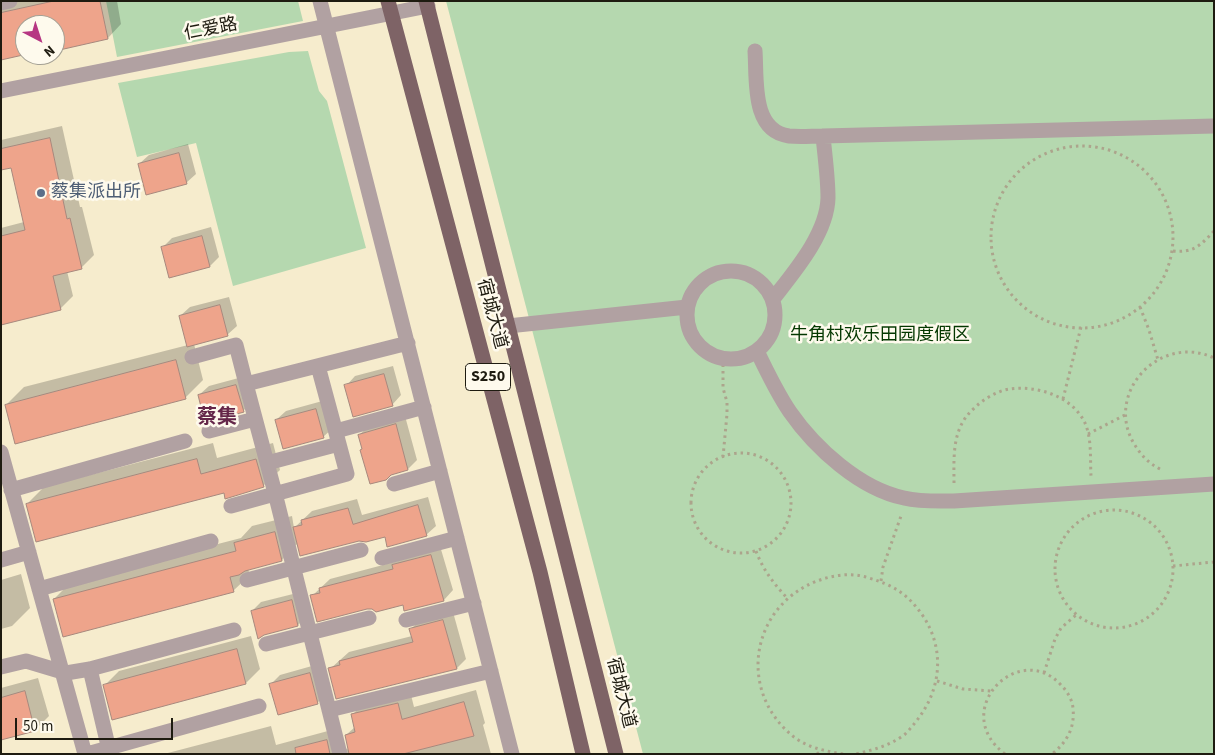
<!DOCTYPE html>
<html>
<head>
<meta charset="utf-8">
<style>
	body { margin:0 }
	#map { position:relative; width:1215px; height:755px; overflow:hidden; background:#f6eccd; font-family:"Source Sans 3",sans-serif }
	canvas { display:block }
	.frame { position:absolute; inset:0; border:2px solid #1e1b10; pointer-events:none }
	.north { position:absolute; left:15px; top:15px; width:50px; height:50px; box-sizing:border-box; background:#fefaed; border:1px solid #a4a195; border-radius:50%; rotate:140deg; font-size:14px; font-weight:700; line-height:20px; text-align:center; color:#1e1b10 }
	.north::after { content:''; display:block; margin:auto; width:18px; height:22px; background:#b63682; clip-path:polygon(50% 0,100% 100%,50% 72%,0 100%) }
	.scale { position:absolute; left:15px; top:718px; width:158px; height:22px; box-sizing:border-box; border:2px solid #1e1b10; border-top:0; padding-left:6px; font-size:15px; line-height:18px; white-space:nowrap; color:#1e1b10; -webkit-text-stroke:4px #fefaed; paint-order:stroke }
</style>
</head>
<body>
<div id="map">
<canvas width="1215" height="755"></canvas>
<div class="frame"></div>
<div class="north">N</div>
<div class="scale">50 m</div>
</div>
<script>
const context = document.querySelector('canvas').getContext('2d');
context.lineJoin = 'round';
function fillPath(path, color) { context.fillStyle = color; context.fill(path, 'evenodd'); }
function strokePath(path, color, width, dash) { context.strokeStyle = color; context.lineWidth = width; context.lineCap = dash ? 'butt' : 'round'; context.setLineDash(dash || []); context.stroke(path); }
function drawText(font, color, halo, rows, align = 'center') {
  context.font = font + ' "Source Sans 3","Noto Sans SC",sans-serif'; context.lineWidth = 5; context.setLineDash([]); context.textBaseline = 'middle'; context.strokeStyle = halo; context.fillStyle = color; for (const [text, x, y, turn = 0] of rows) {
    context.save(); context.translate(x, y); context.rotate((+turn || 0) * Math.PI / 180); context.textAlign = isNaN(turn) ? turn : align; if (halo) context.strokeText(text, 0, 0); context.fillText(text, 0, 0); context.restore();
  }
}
fillPath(new Path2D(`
	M 106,1 L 298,1 L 303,21 L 117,57 Z
	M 446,1 L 1214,1 L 1214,754 L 643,754 Z
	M 308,51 L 319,91 L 327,101 L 366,248 L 233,286 L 196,143 L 137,157 L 118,83 L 289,52 Z`), '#b5d8af');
fillPath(new Path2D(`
	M 1,1 L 117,1 L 121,24 L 108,38 L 55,50 L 55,25 L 25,25 L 25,55 L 30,55 L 25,56 L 24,54 L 1,59 Z
	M 62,126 L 80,207 L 82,207 L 94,255 L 81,268 L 67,271 L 73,296 L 60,309 L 1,324 L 1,228 L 24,222 L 12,167 L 1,169 L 1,140 Z
	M 188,144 L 196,174 L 186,183 L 139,164 L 149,155 Z
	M 211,227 L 219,257 L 210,266 L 170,276 L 163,247 L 172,238 Z
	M 229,297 L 237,326 L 227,335 L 194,344 L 203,380 L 185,398 L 6,405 L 24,387 L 188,345 L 180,316 L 190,307 Z
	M 393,366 L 401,395 L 392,405 L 346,386 L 355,376 Z
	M 246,376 L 252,402 L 243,411 L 199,395 L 209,386 Z
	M 326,400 L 333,428 L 323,437 L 276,420 L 286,411 Z
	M 405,416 L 417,460 L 408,469 L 391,474 L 363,449 L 359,435 L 369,426 Z
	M 213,443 L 217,458 L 273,443 L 280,470 L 263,486 L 225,491 L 27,504 L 44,487 Z
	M 428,497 L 436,526 L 426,535 L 386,536 L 359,540 L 298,543 L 282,560 L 248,569 L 250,575 L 233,591 L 54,599 L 71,582 L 241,538 L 252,526 L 292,516 L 294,528 L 312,511 L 357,499 L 362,515 Z
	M 440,546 L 453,590 L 444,600 L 405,609 L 404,604 L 372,608 L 312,596 L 330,579 L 398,561 Z
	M 21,574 L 30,608 L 12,626 L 1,629 L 1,580 Z
	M 301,592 L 307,616 L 298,625 L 263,634 L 252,611 L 261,602 Z
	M 453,612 L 466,659 L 457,668 L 330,669 L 349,652 L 412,636 L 411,629 L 420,620 Z
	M 251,636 L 260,669 L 246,683 L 105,685 L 119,671 Z
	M 319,664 L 327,694 L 317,703 L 271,684 L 280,675 Z
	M 38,678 L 49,716 L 35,730 L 1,738 L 1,688 Z
	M 476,690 L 485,723 L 483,725 L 491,754 L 164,754 L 271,726 L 276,745 L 339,728 L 345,748 L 349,750 L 346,735 L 355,727 L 352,715 L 365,702 L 410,691 L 414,707 Z`), '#0003');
const building = new Path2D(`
	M 54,1 L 100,1 L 108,39 L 55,51 L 55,25 L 25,25 L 25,55 L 36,55 L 24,58 L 23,55 L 1,60 L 1,13 Z
	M 50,138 L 67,219 L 70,218 L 82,269 L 53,276 L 61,310 L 1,325 L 1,236 L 25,230 L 11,168 L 1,170 L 1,149 Z
	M 179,153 L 187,184 L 146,195 L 138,164 Z
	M 202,236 L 210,267 L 169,278 L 161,247 Z
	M 220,305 L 228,336 L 187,347 L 179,316 Z
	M 176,360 L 186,399 L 15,444 L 5,405 Z
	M 384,374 L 393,406 L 353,417 L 344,385 Z
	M 236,385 L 244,412 L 205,423 L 198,395 Z
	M 316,409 L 324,438 L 283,449 L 275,420 Z
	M 396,424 L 408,470 L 391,475 L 386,480 L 370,484 L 360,450 L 362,449 L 358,435 Z
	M 197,459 L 201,474 L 256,459 L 264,487 L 225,499 L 224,493 L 36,542 L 26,504 Z
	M 418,505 L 427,536 L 387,547 L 385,537 L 366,542 L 359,541 L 300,556 L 293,527 L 302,525 L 301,520 L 348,508 L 353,524 Z
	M 275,532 L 282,561 L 245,571 L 239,575 L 230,577 L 234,592 L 63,637 L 53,599 L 236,551 L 234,543 Z
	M 431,555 L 444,601 L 404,611 L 403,605 L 376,612 L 372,609 L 367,609 L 317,622 L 310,595 L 320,593 L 319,588 L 393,569 L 392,565 Z
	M 292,600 L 298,626 L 264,635 L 258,639 L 251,611 Z
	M 443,620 L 457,669 L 336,699 L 328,668 L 340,665 L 339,661 L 413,642 L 409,629 Z
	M 237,649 L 246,684 L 112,720 L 103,685 Z
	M 310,673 L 318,704 L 278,715 L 269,684 Z
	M 25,691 L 35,731 L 1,740 L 1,698 Z
	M 464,702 L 474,736 L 403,754 L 349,754 L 345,735 L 355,732 L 351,714 L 398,703 L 402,719 Z
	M 327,740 L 330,754 L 296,754 L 295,748 Z`);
fillPath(building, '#eea48b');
strokePath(building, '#a7887d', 1);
strokePath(new Path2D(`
	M991 237a91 91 0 1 1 182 0a91 91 0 1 1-182 0Z
	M 1173,251 C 1193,253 1200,246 1214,231
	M 1140,307 L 1149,330 L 1158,360
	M 723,358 L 723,388 L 727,402 L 727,414 L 723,457
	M 1063,399 L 1081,327
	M 1088,434 L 1125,415
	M691 503a50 50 0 1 1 100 0a50 50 0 1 1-100 0Z
	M 1160,469 C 1148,463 1140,454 1133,442 C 1105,391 1161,333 1214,358
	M 954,483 C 954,461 952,436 966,417 C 976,404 994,391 1010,389 C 1038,385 1073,397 1085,423 C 1092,439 1090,460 1091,476
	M1055 569a59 59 0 1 1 118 0a59 59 0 1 1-118 0Z
	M 756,551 C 763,570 774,584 788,599
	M 1173,566 L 1214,562
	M 881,581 L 883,567 L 901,516
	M 1044,673 L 1055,639 L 1061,628 L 1076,615
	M 937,681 L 963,689 L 991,691
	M 817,754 L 821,751
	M 843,754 C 826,751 808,748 794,737 C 737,692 750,607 817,581 C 833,575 852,572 869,578 C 893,585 908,594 923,616 C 946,651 941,692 914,724 C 911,727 908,732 904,735 C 889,746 873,750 855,754
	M 1005,754 C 948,711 1019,639 1061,685 C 1067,691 1072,699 1073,708 C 1075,728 1067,742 1052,754`), '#aca48c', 3, [2.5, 4]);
strokePath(new Path2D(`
	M 320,1 L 512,754
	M 1,3 L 10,1
	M 755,51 C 757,79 751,131 789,136 C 800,137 812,136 823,136 L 1214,126
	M 1,91 L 428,6
	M687 315a44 44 0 1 1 88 0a44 44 0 1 1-88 0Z
	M 773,299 C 794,272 827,234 828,198 C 828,178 825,157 823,136
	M 508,326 L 687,307
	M 757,351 C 767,372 777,393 790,412 C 815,448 860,489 904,498 C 921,502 937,501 954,501 L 1214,484
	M 192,357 L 236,345 L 246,384
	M 209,431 L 255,419
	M 336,431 L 424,407
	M 1,452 L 85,754
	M 267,463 L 339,444 L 318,366
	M 394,484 L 440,471
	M 11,490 L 185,441
	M 231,506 L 347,474 L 339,444
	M 382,558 L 457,538
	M 1,560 L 29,552
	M 247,580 L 361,550
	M 39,589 L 211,541
	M 406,620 L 474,603
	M 266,644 L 369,618
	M 1,667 L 26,661 L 66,673 L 90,669 L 234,630
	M 90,669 L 110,754
	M 329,710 L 491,671
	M 87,754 L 259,706
	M 340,754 L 275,493 L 246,384 L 408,343`), '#b1a1a2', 15);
strokePath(new Path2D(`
	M 388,1 L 540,572 L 583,754
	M 426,1 L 616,754`), '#7e6366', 15);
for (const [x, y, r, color] of [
	[41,193,5,"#5c6f8a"]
]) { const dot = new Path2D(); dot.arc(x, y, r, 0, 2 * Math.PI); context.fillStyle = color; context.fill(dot); strokePath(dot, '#fefaed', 2); }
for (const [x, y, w] of [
	[488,377,45]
]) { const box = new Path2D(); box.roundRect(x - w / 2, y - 13.5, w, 27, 4); context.fillStyle = '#fefaed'; context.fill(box); strokePath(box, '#1e1b10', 1); }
drawText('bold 16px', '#1e1b10', null, [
	["S250",488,377]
]);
drawText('18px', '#1e1b10', '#fefaed', [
	["仁爱路",211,30,-11],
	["宿城大道",491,314,75],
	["宿城大道",620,693,76]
]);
drawText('18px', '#4e5e75', '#fefaed', [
	["蔡集派出所",51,193]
], 'left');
drawText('18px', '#043800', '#fefaed', [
	["牛角村欢乐田园度假区",880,336]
]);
drawText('bold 20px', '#642649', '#fefaed', [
	["蔡集",217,419]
]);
</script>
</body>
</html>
